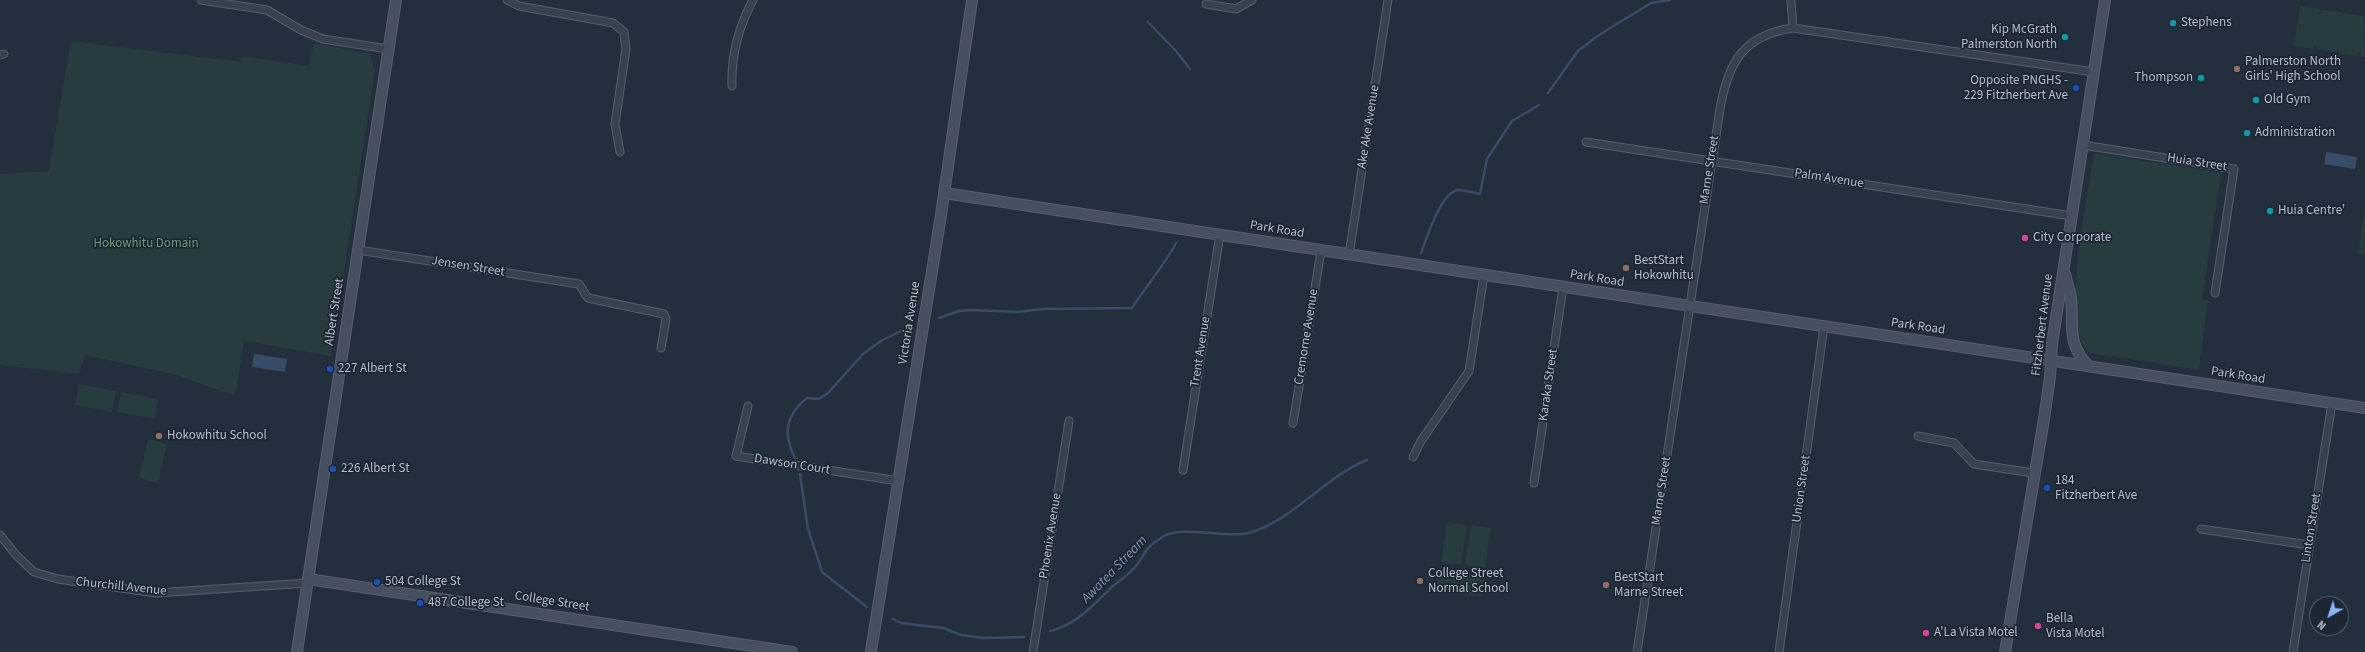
<!DOCTYPE html>
<html>
<head>
<meta charset="utf-8">
<style>
	body { margin:0 }
	#map { position:relative; width:2365px; height:652px; overflow:hidden; background:#242f3e; font-family:"Source Sans 3",sans-serif }
	canvas { display:block }
	.north { position:absolute; left:2309px; top:596px; width:40px; height:40px; box-sizing:border-box; background:#1d2633; border:1px solid #59626f; border-radius:50%; rotate:219deg; font-size:11px; font-weight:700; line-height:16px; text-align:center; color:#b4bcc9 }
	.north::after { content:''; display:block; margin:auto; width:14px; height:18px; background:#8ab4f8; clip-path:polygon(50% 0,100% 100%,50% 72%,0 100%) }
</style>
</head>
<body>
<div id="map">
<canvas width="2365" height="652"></canvas>
<div class="north">N</div>
</div>
<script>
const context = document.querySelector('canvas').getContext('2d');
context.lineJoin = 'round';
function fillPath(path, color) { context.fillStyle = color; context.fill(path, 'evenodd'); }
function strokePath(path, color, width, dash) { context.strokeStyle = color; context.lineWidth = width; context.lineCap = dash ? 'butt' : 'round'; context.setLineDash(dash || []); context.stroke(path); }
function drawText(font, color, halo, rows, align = 'center') {
  context.font = font + ' "Source Sans 3",sans-serif'; context.lineWidth = 3.5; context.setLineDash([]); context.textBaseline = 'middle'; context.strokeStyle = halo; context.fillStyle = color; for (const [text, x, y, turn = 0] of rows) {
    context.save(); context.translate(x, y); context.rotate((+turn || 0) * Math.PI / 180); context.textAlign = isNaN(turn) ? turn : align; if (halo) context.strokeText(text, 0, 0); context.fillText(text, 0, 0); context.restore();
  }
}
fillPath(new Path2D(`
	M 2300,6 L 2320,9 L 2319,14 L 2322,14 L 2322,10 L 2342,12 L 2342,17 L 2344,13 L 2364,16 L 2365,57 L 2360,56 L 2361,51 L 2359,51 L 2358,56 L 2338,53 L 2338,48 L 2336,52 L 2316,49 L 2317,45 L 2315,45 L 2314,49 L 2294,46 Z
	M 71,41 L 241,62 L 242,56 L 309,66 L 314,43 L 370,54 L 375,70 L 331,356 L 244,341 L 235,396 L 177,375 L 85,355 L 79,374 L 0,365 L 0,174 L 49,171 Z
	M 2094,153 L 2221,173 L 2202,299 L 2208,300 L 2199,370 L 2090,353 C 2058,330 2089,190 2094,153 Z
	M 2365,206 L 2365,255 L 2358,254 Z
	M 79,384 L 116,391 L 112,412 L 75,405 Z
	M 121,392 L 158,399 L 155,419 L 117,412 Z
	M 148,439 L 167,444 L 158,483 L 139,478 Z
	M 1447,522 L 1467,525 L 1461,565 L 1441,562 Z
	M 1471,525 L 1491,528 L 1485,568 L 1465,565 Z
	M 1439,569 L 1485,575 L 1482,597 L 1436,591 Z`), '#263c3f');
fillPath(new Path2D(`
	M 2326,152 L 2357,157 L 2355,169 L 2324,164 Z
	M 254,354 L 287,359 L 285,372 L 252,367 Z`), '#394c67');
strokePath(new Path2D(`
	M 1148,22 L 1176,51 L 1190,69
	M 1548,93 L 1578,51 L 1599,35 L 1651,3 L 1670,0
	M 1421,253 C 1427,238 1440,193 1458,190 C 1465,190 1474,193 1480,194 L 1487,159 L 1512,121 L 1539,105
	M 939,318 L 959,311 L 972,310 L 1017,312 L 1043,309 L 1132,308 C 1146,286 1164,266 1176,243
	M 795,458 C 783,435 785,415 807,398 L 819,399 L 828,393 L 863,354 L 881,341 L 907,328
	M 800,474 L 808,529 L 822,572 L 867,607
	M 893,619 L 901,623 L 943,628 L 961,635 L 984,638 L 1024,637
	M 1050,631 C 1077,624 1091,607 1111,588 C 1118,581 1129,575 1136,566 C 1148,549 1145,548 1164,536 C 1183,525 1226,539 1249,533 C 1294,520 1324,477 1367,460`), '#394c67', 2.5);
const street = new Path2D(`
	M 201,0 L 267,10 L 301,30 L 323,39 L 388,49
	M 507,0 L 519,6 L 613,23 L 624,32 L 626,49 L 615,124 L 620,152
	M 1791,0 L 1793,28
	M 1206,4 L 1236,9 L 1252,0
	M 0,55 L 4,54
	M 732,86 C 731,56 739,26 753,0
	M 1586,142 L 2072,216
	M 2083,145 L 2234,169 L 2215,293
	M 358,250 L 579,284 L 588,298 L 664,314 L 666,319 L 661,348
	M 1349,255 L 1388,0
	M 748,406 L 736,456 L 899,481
	M 1293,423 L 1321,251
	M 1918,436 L 1954,443 L 1974,464 L 2033,473
	M 1413,457 L 1421,441 L 1469,371 L 1484,275
	M 1183,470 L 1220,234
	M 1534,483 L 1563,287
	M 2201,529 L 2309,545
	M 0,535 L 16,555 L 34,572 L 58,579 L 156,593 L 308,583
	M 1033,652 L 1069,421
	M 1637,652 L 1720,109 C 1728,63 1743,35 1793,28 L 2094,72
	M 1779,652 L 1824,326
	M 2293,652 L 2332,403`);
const secondary = new Path2D(`
	M 944,193 L 2365,408
	M 2065,274 C 2067,282 2070,290 2071,298 C 2074,328 2066,341 2088,366
	M 308,579 L 792,652
	M 871,651 L 941,215 L 972,0
	M 297,652 L 396,0
	M 2005,652 L 2044,419 L 2050,377 L 2052,344 L 2105,0`);
strokePath(street, '#565f6c', 9);
strokePath(secondary, '#565f6c', 12);
strokePath(street, '#38414e', 7);
strokePath(secondary, '#465061', 10);
for (const [x, y, r, color] of [
	[2173,23,4,"#0f9aa8"],
	[2065,37,4,"#0f9aa8"],
	[2237,69,4,"#8d6e63"],
	[2201,78,4,"#0f9aa8"],
	[2076,88,4,"#1a4fb4"],
	[2256,100,4,"#0f9aa8"],
	[2247,133,4,"#0f9aa8"],
	[2270,211,4,"#0f9aa8"],
	[2025,238,4,"#d1479c"],
	[1626,268,4,"#8d6e63"],
	[330,369,4,"#1a4fb4"],
	[159,436,4,"#8d6e63"],
	[333,469,4,"#1a4fb4"],
	[2047,488,4,"#1a4fb4"],
	[1420,581,4,"#8d6e63"],
	[377,582,4,"#1a4fb4"],
	[1606,585,4,"#8d6e63"],
	[420,603,4,"#1a4fb4"],
	[2038,626,4,"#d1479c"],
	[1926,633,4,"#d1479c"]
]) { const dot = new Path2D(); dot.arc(x, y, r, 0, 2 * Math.PI); context.fillStyle = color; context.fill(dot); strokePath(dot, '#1d2633', 1.5); }
drawText('13px', '#b4bcc9', '#1d2633', [
	["Stephens",2181,23],
	["Kip McGrath",2057,30,"right"],
	["Palmerston North",2057,45,"right"],
	["Palmerston North",2245,62],
	["Girls' High School",2245,77],
	["Thompson",2193,78,"right"],
	["Opposite PNGHS -",2068,81,"right"],
	["229 Fitzherbert Ave",2068,96,"right"],
	["Old Gym",2264,100],
	["Administration",2255,133],
	["Huia Centre'",2278,211],
	["City Corporate",2033,238],
	["BestStart",1634,261],
	["Hokowhitu",1634,276],
	["227 Albert St",338,369],
	["Hokowhitu School",167,436],
	["226 Albert St",341,469],
	["184",2055,481],
	["Fitzherbert Ave",2055,496],
	["College Street",1428,574],
	["Normal School",1428,589],
	["BestStart",1614,578],
	["Marne Street",1614,593],
	["504 College St",385,582],
	["487 College St",428,603],
	["Bella",2046,619],
	["Vista Motel",2046,634],
	["A'La Vista Motel",1934,633]
], 'left');
drawText('13px', '#b4bcc9', '#1d2633', [
	["Ake Ake Avenue",1369,127,-81],
	["Huia Street",2197,163,9],
	["Marne Street",1710,170,-81],
	["Palm Avenue",1829,179,9],
	["Park Road",1277,230,9],
	["Jensen Street",468,267,9],
	["Park Road",1597,279,9],
	["Albert Street",335,312,-81],
	["Victoria Avenue",910,323,-81],
	["Fitzherbert Avenue",2043,325,-83],
	["Park Road",1918,327,8],
	["Cremorne Avenue",1307,337,-81],
	["Trent Avenue",1201,352,-81],
	["Park Road",2238,376,9],
	["Karaka Street",1549,385,-82],
	["Dawson Court",792,465,9],
	["Union Street",1802,489,-82],
	["Marne Street",1662,491,-81],
	["Linton Street",2312,528,-81],
	["Phoenix Avenue",1051,536,-81],
	["Churchill Avenue",121,587,6],
	["College Street",552,602,9]
]);
drawText('13px', '#6b9a76', '#1d2633', [
	["Hokowhitu Domain",146,244]
]);
drawText('italic 14px', '#7c92b1', '#1d2633', [
	["Awatea Stream",1115,570,-46]
]);
</script>
</body>
</html>
